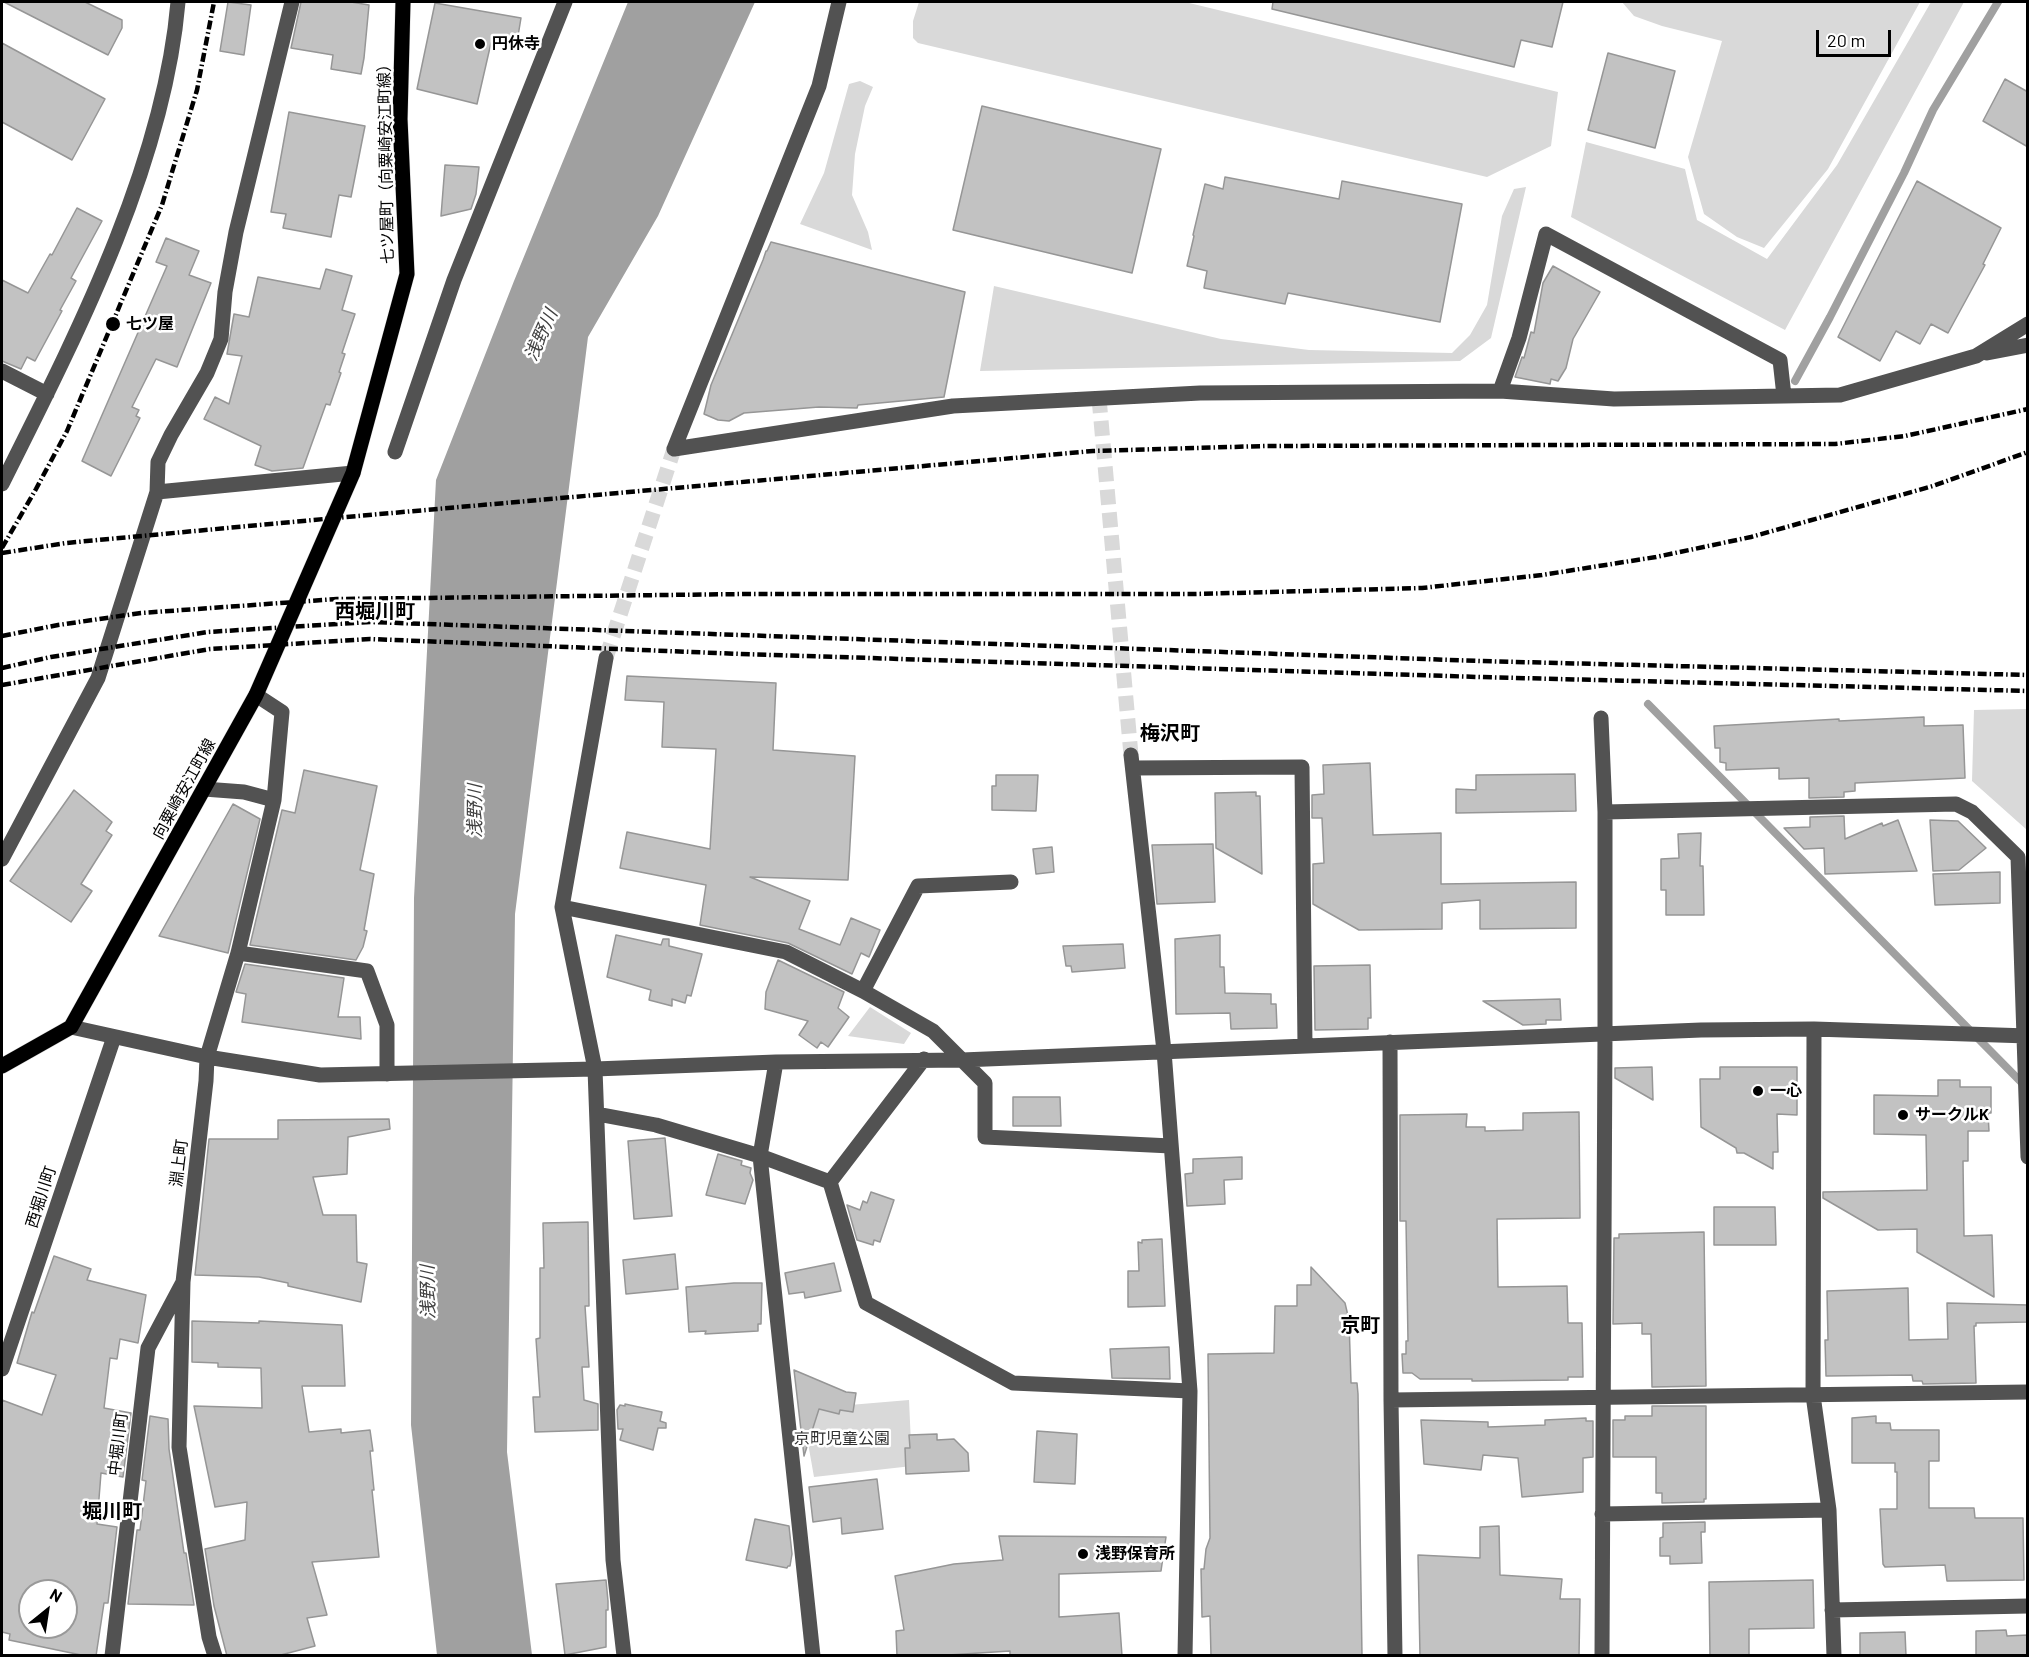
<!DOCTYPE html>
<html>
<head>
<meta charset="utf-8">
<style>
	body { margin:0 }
	#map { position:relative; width:2029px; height:1657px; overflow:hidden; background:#fff; font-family:Barlow,sans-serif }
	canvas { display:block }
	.frame { position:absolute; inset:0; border:3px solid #000; pointer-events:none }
	.north { position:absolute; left:18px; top:1579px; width:60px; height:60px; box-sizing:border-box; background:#fff; border:2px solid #999; border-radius:50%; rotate:30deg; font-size:16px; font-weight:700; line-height:24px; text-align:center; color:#000 }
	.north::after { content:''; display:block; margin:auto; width:21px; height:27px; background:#000; clip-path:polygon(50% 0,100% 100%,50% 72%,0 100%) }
	.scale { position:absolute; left:1816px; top:30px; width:75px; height:27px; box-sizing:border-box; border:3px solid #000; border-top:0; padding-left:8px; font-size:18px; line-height:21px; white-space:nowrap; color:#000; -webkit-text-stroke:4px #fff; paint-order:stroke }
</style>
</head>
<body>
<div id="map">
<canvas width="2029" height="1657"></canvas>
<div class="frame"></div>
<div class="north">N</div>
<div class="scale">20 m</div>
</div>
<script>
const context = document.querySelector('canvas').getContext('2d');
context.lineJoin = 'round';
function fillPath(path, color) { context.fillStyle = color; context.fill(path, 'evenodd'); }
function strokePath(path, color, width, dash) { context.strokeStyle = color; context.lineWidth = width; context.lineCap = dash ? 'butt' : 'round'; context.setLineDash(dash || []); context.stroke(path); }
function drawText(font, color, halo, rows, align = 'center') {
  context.font = font + ' Barlow,"Noto Sans JP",sans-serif'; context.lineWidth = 5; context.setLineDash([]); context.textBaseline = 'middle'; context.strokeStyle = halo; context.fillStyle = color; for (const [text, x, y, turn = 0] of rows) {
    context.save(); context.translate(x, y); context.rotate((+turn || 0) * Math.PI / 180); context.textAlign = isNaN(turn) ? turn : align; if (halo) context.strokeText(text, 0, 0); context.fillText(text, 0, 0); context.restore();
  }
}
fillPath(new Path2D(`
	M 919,2 L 1185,2 L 1558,92 L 1551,146 L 1487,177 L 918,43 L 913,38 L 913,21 Z
	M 1622,2 L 1920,2 L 1828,169 L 1764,248 L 1737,237 L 1704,214 L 1688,157 L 1722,41 L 1662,26 L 1634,16 Z
	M 1931,2 L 1964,2 L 1785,330 L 1571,217 L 1586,142 L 1685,169 L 1697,220 L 1767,259 L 1837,165 Z
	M 860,81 L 873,87 L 865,106 L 855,154 L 852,195 L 868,232 L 872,250 L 800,224 L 824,173 L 849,84 Z
	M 1526,187 L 1491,338 L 1460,361 L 980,371 L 994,286 L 1221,339 L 1309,350 L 1452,353 L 1470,335 L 1487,305 L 1502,216 L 1514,189 Z
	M 2027,709 L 2028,709 L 2027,830 L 1972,781 L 1974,710 Z
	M 870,1007 L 911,1033 L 904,1044 L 848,1036 Z
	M 909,1400 L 912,1466 L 814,1477 L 802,1409 Z`), '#d9d9d9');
fillPath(new Path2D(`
	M 628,2 L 755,2 L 658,216 L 588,337 L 515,914 L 507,1452 L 532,1655 L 437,1655 L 411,1425 L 414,898 L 436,480 L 514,281 Z`), '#a0a0a0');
strokePath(new Path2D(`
	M 1795,381 L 1830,317 L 1904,173 L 1933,110 L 1998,2
	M 1648,704 L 2024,1085`), '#a0a0a0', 8);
const building = new Path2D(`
	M 4,2 L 85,2 L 122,20 L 122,28 L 108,55 Z
	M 228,2 L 251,5 L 244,55 L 220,51 Z
	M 301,2 L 351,2 L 369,5 L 364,58 L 361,74 L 331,69 L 333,55 L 291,48 Z
	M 1273,2 L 1563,2 L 1552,47 L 1521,40 L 1514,67 L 1272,9 Z
	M 435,3 L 521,18 L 516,48 L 491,43 L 477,104 L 417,89 Z
	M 2,43 L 105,99 L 72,160 L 2,122 Z
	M 1608,53 L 1675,71 L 1655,148 L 1588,130 Z
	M 2005,79 L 2028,92 L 2028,147 L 1983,121 Z
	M 982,106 L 1161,149 L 1132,273 L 953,230 Z
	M 289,112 L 365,126 L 351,197 L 339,195 L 331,237 L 283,228 L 286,214 L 271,212 Z
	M 445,165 L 479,167 L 476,194 L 471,209 L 441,216 Z
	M 1225,177 L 1339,199 L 1342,181 L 1462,204 L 1440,322 L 1288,293 L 1285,304 L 1204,288 L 1207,271 L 1187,266 L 1194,236 L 1193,235 L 1205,184 L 1223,189 Z
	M 1917,181 L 2001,228 L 1983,264 L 1985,265 L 1948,333 L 1931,324 L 1920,344 L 1896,331 L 1880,361 L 1838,337 Z
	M 77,208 L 102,221 L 71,278 L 76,281 L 60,310 L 62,311 L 35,361 L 27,357 L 21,369 L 2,361 L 2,280 L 28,293 L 50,254 L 52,255 Z
	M 166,238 L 199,251 L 189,275 L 211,283 L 177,367 L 156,359 L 132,407 L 139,410 L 136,416 L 140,418 L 111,476 L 82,461 L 167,266 L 156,262 Z
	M 771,242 L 965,292 L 944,397 L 858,405 L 857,408 L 819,407 L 744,413 L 729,421 L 718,420 L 704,414 L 711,385 L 763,260 L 766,251 L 767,251 Z
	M 1553,266 L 1600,292 L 1573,339 L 1566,368 L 1558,381 L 1551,379 L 1550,384 L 1515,377 L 1522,357 L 1524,358 L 1531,332 L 1534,333 L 1543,283 Z
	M 326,269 L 352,276 L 342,310 L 355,314 L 342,353 L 345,354 L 339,372 L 341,373 L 330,405 L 326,404 L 303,468 L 272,471 L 255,465 L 261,446 L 204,419 L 215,397 L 229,404 L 242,356 L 227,354 L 234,314 L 249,317 L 258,277 L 320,289 Z
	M 627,676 L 776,683 L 773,750 L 855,756 L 848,880 L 750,877 L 810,901 L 799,929 L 840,945 L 851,918 L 880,930 L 869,957 L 861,953 L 852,974 L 788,943 L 700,925 L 706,885 L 620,868 L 627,832 L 710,849 L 716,749 L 662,747 L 664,702 L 625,700 Z
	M 1924,717 L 1924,726 L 1963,725 L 1965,778 L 1855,783 L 1855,791 L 1844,792 L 1844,797 L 1809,798 L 1809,778 L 1779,779 L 1779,768 L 1726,770 L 1726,763 L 1720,762 L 1720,748 L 1715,748 L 1714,726 L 1839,719 L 1839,721 Z
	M 1370,763 L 1373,835 L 1441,833 L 1441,884 L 1576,882 L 1576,928 L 1480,929 L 1480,900 L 1442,903 L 1442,929 L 1359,930 L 1313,904 L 1313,864 L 1324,863 L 1322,818 L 1312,818 L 1312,795 L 1324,794 L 1323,765 Z
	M 304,770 L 377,786 L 360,870 L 374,874 L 364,930 L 367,931 L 363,947 L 356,960 L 250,945 L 282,810 L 295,813 Z
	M 1575,774 L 1576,811 L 1456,813 L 1456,789 L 1476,790 L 1476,775 Z
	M 996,775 L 1038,775 L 1036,811 L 992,810 L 992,786 L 996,786 Z
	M 74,790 L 112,822 L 106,831 L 112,835 L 81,884 L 92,891 L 71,922 L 10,881 Z
	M 1256,792 L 1256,796 L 1260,796 L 1262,874 L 1216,848 L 1215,793 Z
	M 233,804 L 260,819 L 228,953 L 159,936 Z
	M 1844,816 L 1845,839 L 1882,823 L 1883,826 L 1898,820 L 1917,871 L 1825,874 L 1824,848 L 1804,849 L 1784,828 L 1810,827 L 1810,817 Z
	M 1930,820 L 1958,821 L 1986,848 L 1959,870 L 1933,871 Z
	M 1701,833 L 1700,866 L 1703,866 L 1704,915 L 1666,915 L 1666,890 L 1661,890 L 1661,859 L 1679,858 L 1678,834 Z
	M 1213,844 L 1215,902 L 1157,904 L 1152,845 Z
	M 1052,847 L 1054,872 L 1036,874 L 1033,849 Z
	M 2000,872 L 2000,903 L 1935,905 L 1933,874 Z
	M 616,935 L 661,945 L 663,939 L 669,939 L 669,946 L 702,954 L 691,996 L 687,995 L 685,1003 L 672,999 L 672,1006 L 649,1000 L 651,990 L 607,977 Z
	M 1220,935 L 1220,967 L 1224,967 L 1225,993 L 1271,994 L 1271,1004 L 1276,1004 L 1277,1028 L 1231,1029 L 1230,1013 L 1176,1014 L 1175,939 Z
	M 1123,944 L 1125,968 L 1072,972 L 1071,966 L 1066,966 L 1063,946 Z
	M 778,960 L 844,992 L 838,1008 L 849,1017 L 828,1047 L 821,1042 L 817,1048 L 799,1035 L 808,1021 L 765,1009 L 766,992 Z
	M 245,964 L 344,978 L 338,1017 L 360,1017 L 361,1039 L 242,1022 L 246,994 L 236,992 Z
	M 1370,965 L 1371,1018 L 1368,1018 L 1368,1029 L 1315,1030 L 1314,966 Z
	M 1560,999 L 1561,1020 L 1546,1020 L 1546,1024 L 1523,1025 L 1483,1001 Z
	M 1652,1067 L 1653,1100 L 1615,1078 L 1615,1068 Z
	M 1720,1067 L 1797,1067 L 1797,1115 L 1777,1114 L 1778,1152 L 1773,1152 L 1773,1169 L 1744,1153 L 1737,1153 L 1736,1148 L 1701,1127 L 1700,1079 L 1720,1079 Z
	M 1938,1080 L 1960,1080 L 1960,1087 L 1991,1087 L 1991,1113 L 1988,1113 L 1989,1131 L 1968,1131 L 1968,1161 L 1963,1161 L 1964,1236 L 1992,1235 L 1994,1297 L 1917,1252 L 1917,1229 L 1878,1230 L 1823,1198 L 1823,1192 L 1927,1190 L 1926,1135 L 1874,1134 L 1874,1095 L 1938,1096 Z
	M 1013,1097 L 1060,1097 L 1061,1126 L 1013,1126 Z
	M 1579,1112 L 1580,1218 L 1497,1219 L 1498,1287 L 1567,1286 L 1568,1323 L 1582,1323 L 1583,1377 L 1568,1377 L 1568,1380 L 1472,1381 L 1472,1379 L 1420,1379 L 1412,1373 L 1403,1373 L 1402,1354 L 1406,1354 L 1406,1341 L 1408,1341 L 1406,1221 L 1400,1221 L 1400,1115 L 1467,1114 L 1466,1127 L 1485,1127 L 1485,1131 L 1523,1130 L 1523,1113 Z
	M 389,1119 L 390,1129 L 348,1137 L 347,1174 L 313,1177 L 323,1215 L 356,1215 L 357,1262 L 367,1264 L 361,1302 L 288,1286 L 288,1283 L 259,1277 L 195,1275 L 209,1139 L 278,1139 L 278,1120 Z
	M 665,1138 L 672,1216 L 634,1219 L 628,1141 Z
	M 718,1154 L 742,1161 L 741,1165 L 751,1168 L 750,1173 L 753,1180 L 745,1204 L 706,1195 Z
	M 1242,1157 L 1242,1179 L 1224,1180 L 1225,1204 L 1187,1206 L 1185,1174 L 1193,1173 L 1193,1159 Z
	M 871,1192 L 894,1200 L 880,1242 L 874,1240 L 873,1245 L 857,1240 L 847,1205 L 860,1210 L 863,1201 L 867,1203 Z
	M 1714,1207 L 1775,1207 L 1776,1245 L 1714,1245 Z
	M 588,1222 L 589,1306 L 585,1306 L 589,1367 L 582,1367 L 584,1400 L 598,1404 L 598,1430 L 535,1432 L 533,1397 L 540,1397 L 536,1339 L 540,1338 L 540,1268 L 544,1268 L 543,1223 Z
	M 1704,1232 L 1706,1386 L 1652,1387 L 1651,1334 L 1642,1334 L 1642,1323 L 1613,1324 L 1614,1238 L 1619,1238 L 1619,1234 Z
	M 1162,1239 L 1165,1306 L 1128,1307 L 1128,1271 L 1139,1271 L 1138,1242 L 1142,1243 L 1142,1240 Z
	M 675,1254 L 678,1289 L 626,1294 L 623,1260 Z
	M 54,1256 L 91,1269 L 87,1280 L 146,1295 L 138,1343 L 120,1339 L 117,1359 L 110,1358 L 104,1408 L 131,1413 L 123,1477 L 101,1473 L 97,1524 L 117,1527 L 108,1603 L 104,1603 L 96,1656 L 86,1656 L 9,1640 L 10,1634 L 2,1632 L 2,1400 L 42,1415 L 56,1375 L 17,1363 L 32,1312 L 34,1313 ZM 30,1591 L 66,1591 L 66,1627 L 30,1627 Z
	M 834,1263 L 841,1291 L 805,1298 L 804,1292 L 789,1294 L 785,1273 Z
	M 1311,1267 L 1345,1303 L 1349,1320 L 1351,1383 L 1357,1383 L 1358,1394 L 1362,1656 L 1211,1656 L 1210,1616 L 1202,1617 L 1201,1569 L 1204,1569 L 1206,1549 L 1210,1538 L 1208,1354 L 1274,1353 L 1275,1306 L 1297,1306 L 1297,1285 L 1311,1285 Z
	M 734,1283 L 762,1283 L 761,1324 L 758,1324 L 758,1331 L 705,1334 L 706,1331 L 689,1332 L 686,1287 Z
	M 1908,1288 L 1909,1340 L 1948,1339 L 1947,1303 L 2028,1305 L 2028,1322 L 1976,1323 L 1976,1326 L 1974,1326 L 1976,1383 L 1923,1384 L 1922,1381 L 1913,1381 L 1912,1375 L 1826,1376 L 1825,1340 L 1828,1340 L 1827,1291 Z
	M 192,1321 L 259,1323 L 259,1321 L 342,1325 L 345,1386 L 302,1386 L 309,1432 L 341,1429 L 341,1433 L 370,1430 L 373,1451 L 370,1451 L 374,1490 L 372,1490 L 379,1557 L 312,1562 L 327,1615 L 307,1618 L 315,1646 L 277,1656 L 227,1656 L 214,1606 L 205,1549 L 245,1540 L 247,1502 L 215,1507 L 194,1406 L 262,1408 L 261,1368 L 218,1367 L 218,1363 L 192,1362 Z
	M 1169,1347 L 1170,1379 L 1112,1378 L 1110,1349 Z
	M 794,1370 L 846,1392 L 856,1393 L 853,1412 L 840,1410 L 839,1414 L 819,1409 L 804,1456 Z
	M 625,1404 L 662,1412 L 660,1421 L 666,1423 L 666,1428 L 658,1428 L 653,1450 L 620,1440 L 623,1429 L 618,1429 L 617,1410 L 620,1405 L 625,1406 Z
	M 1652,1406 L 1706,1406 L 1706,1499 L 1704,1499 L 1704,1502 L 1662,1503 L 1662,1493 L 1656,1493 L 1656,1457 L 1613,1457 L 1613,1420 L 1625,1420 L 1625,1416 L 1652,1416 Z
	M 150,1416 L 168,1419 L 169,1449 L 184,1553 L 186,1553 L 194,1605 L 128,1604 L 137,1530 L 140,1530 L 146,1481 L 142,1480 Z
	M 1876,1416 L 1876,1423 L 1890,1423 L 1891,1430 L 1939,1430 L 1939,1461 L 1929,1461 L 1929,1508 L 1974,1508 L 1975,1518 L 2023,1518 L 2024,1580 L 1947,1581 L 1945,1565 L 1885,1567 L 1883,1564 L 1880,1509 L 1897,1509 L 1897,1472 L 1895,1472 L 1895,1463 L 1852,1463 L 1852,1418 Z
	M 1586,1418 L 1586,1421 L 1593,1421 L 1593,1457 L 1583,1458 L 1583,1492 L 1522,1497 L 1518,1458 L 1483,1455 L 1481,1470 L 1424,1464 L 1421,1420 L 1488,1422 L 1488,1427 L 1545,1425 L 1545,1420 Z
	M 1037,1431 L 1077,1434 L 1075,1484 L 1034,1482 Z
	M 937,1434 L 937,1440 L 954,1439 L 968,1453 L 969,1471 L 906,1474 L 905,1448 L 910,1448 L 909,1435 Z
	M 877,1479 L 883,1529 L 842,1534 L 841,1518 L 813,1522 L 809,1487 Z
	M 755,1519 L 789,1526 L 792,1554 L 790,1566 L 788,1566 L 787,1568 L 746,1560 Z
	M 1705,1522 L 1705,1532 L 1701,1532 L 1702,1563 L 1670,1564 L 1670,1556 L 1660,1556 L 1660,1538 L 1663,1537 L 1663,1523 Z
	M 1499,1526 L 1500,1575 L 1562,1579 L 1560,1599 L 1580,1599 L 1579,1656 L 1420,1656 L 1418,1555 L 1480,1558 L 1480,1527 Z
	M 999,1536 L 1166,1537 L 1161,1571 L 1059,1574 L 1059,1617 L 1119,1613 L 1122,1656 L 1010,1656 L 1010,1651 L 933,1656 L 897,1656 L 896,1631 L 904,1630 L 895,1576 L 954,1564 L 1003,1560 Z
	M 606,1580 L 608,1601 L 608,1610 L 606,1610 L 606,1647 L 565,1655 L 556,1584 Z
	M 1813,1580 L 1814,1628 L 1749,1629 L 1749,1656 L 1710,1656 L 1709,1582 Z
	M 2006,1630 L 2007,1636 L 2028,1635 L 2028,1656 L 1976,1656 L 1976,1631 Z
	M 1905,1632 L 1906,1656 L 1860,1656 L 1860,1633 Z`);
fillPath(building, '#c2c2c2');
strokePath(building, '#969696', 1.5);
strokePath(new Path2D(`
	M 1099,398 L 1131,755
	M 606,658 L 674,449`), '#d9d9d9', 15, [15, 8]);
const major = new Path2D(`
	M 2,1066 L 71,1027 L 256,695 L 353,473 L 407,274 L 400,119 L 403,2`);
strokePath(major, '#dbdbdb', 16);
strokePath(new Path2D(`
	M 1987,353 L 2028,345
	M 2,371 L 47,394
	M 1500,391 L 1519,338 L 1546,234 L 1780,360 L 1784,396
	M 674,449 L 953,406 L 1200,393 L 1500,391 L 1614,399 L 1840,395 L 1976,356 L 2028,324
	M 674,449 L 819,86 L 839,2
	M 395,452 L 454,280 L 565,2
	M 2,484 C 75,338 164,166 178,2
	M 157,492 L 353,473
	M 606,658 L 562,907 L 595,1069 L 613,1560 L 624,1656
	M 1601,718 L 1605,812 L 1605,1033 L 1602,1656
	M 1131,755 L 1164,1051 L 1190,1391 L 1185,1656
	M 1133,768 L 1302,767 L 1305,1046
	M 204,789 L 244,792 L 274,800
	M 1605,812 L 1956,804 L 1972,812 L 2018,857 L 2028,1157
	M 2,859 L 98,678 L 157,492 L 158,462 L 171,435 L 207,373 L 221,339 L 225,292 L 236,232 L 292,2
	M 562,907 L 786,952 L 863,991 L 933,1031 L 985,1083 L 985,1137 L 1171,1146
	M 238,953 L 367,971 L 387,1025 L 387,1074
	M 863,991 L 918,886 L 1011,882
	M 71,1027 L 207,1057 L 320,1075 L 595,1069 L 776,1062 L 962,1060 L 1701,1030 L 1814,1029 L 2028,1036
	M 1814,1029 L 1813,1395 L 1829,1510 L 1834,1656
	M 1390,1042 L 1391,1400 L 1395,1656
	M 776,1062 L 760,1156 L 813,1656
	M 597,1114 L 656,1125 L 760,1156 L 830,1182 L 866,1303 L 1013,1383 L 1190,1391
	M 830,1182 L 924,1059
	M 2,1369 L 114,1037
	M 1391,1400 L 2028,1392
	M 1602,1514 L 1829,1510
	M 1832,1610 L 2028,1606
	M 112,1656 L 148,1348 L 182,1284
	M 215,1656 L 209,1637 L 179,1447 L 183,1282 L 206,1081 L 207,1057 L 238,953 L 274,800 L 282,712 L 256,695`), '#525252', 15);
strokePath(major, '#000', 15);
strokePath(new Path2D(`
	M 2,548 L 36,489 L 67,431 L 162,205 L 197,90 L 214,2
	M 2,553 L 66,543 L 324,519 L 1093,451 L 1265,446 L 1835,444 L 1905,436 L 2028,409
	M 2,636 L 58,625 L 141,613 L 337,599 L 745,594 L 1196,594 L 1422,588 L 1542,575 L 1656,557 L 1751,537 L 1933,486 L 2028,452
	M 2,668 L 51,657 L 208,632 L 370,622 L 1480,661 L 2028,675
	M 2,685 L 210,649 L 370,639 L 741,654 L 1479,677 L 2028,691`), '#000', 4.5, [9, 3, 1.5, 3]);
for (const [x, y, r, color] of [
	[480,44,6,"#000"],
	[113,324,8,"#000"],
	[1758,1091,6,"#000"],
	[1903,1115,6,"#000"],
	[1083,1554,6,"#000"]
]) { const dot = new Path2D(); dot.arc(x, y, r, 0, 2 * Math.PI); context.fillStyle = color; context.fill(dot); strokePath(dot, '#fff', 2); }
drawText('bold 16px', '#000', '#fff', [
	["円休寺",492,44],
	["七ツ屋",126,324],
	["一心",1770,1091],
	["サークルK",1915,1115],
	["浅野保育所",1095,1554]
], 'left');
drawText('16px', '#000', '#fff', [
	["七ツ屋町（向粟崎安江町線）",386,160,-91],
	["向粟崎安江町線",184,789,-61],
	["淵上町",179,1163,-83],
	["西堀川町",41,1197,-72],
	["中堀川町",118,1444,-83]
]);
drawText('16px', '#303030', '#fff', [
	["京町児童公園",842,1439]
]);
drawText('italic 18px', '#414141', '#fff', [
	["浅野川",541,335,-66],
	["浅野川",475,811,-90],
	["浅野川",428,1292,-91]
]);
drawText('bold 20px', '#000', '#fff', [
	["西堀川町",375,611],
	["梅沢町",1170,733],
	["京町",1360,1325],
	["堀川町",112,1511]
]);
</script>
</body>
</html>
